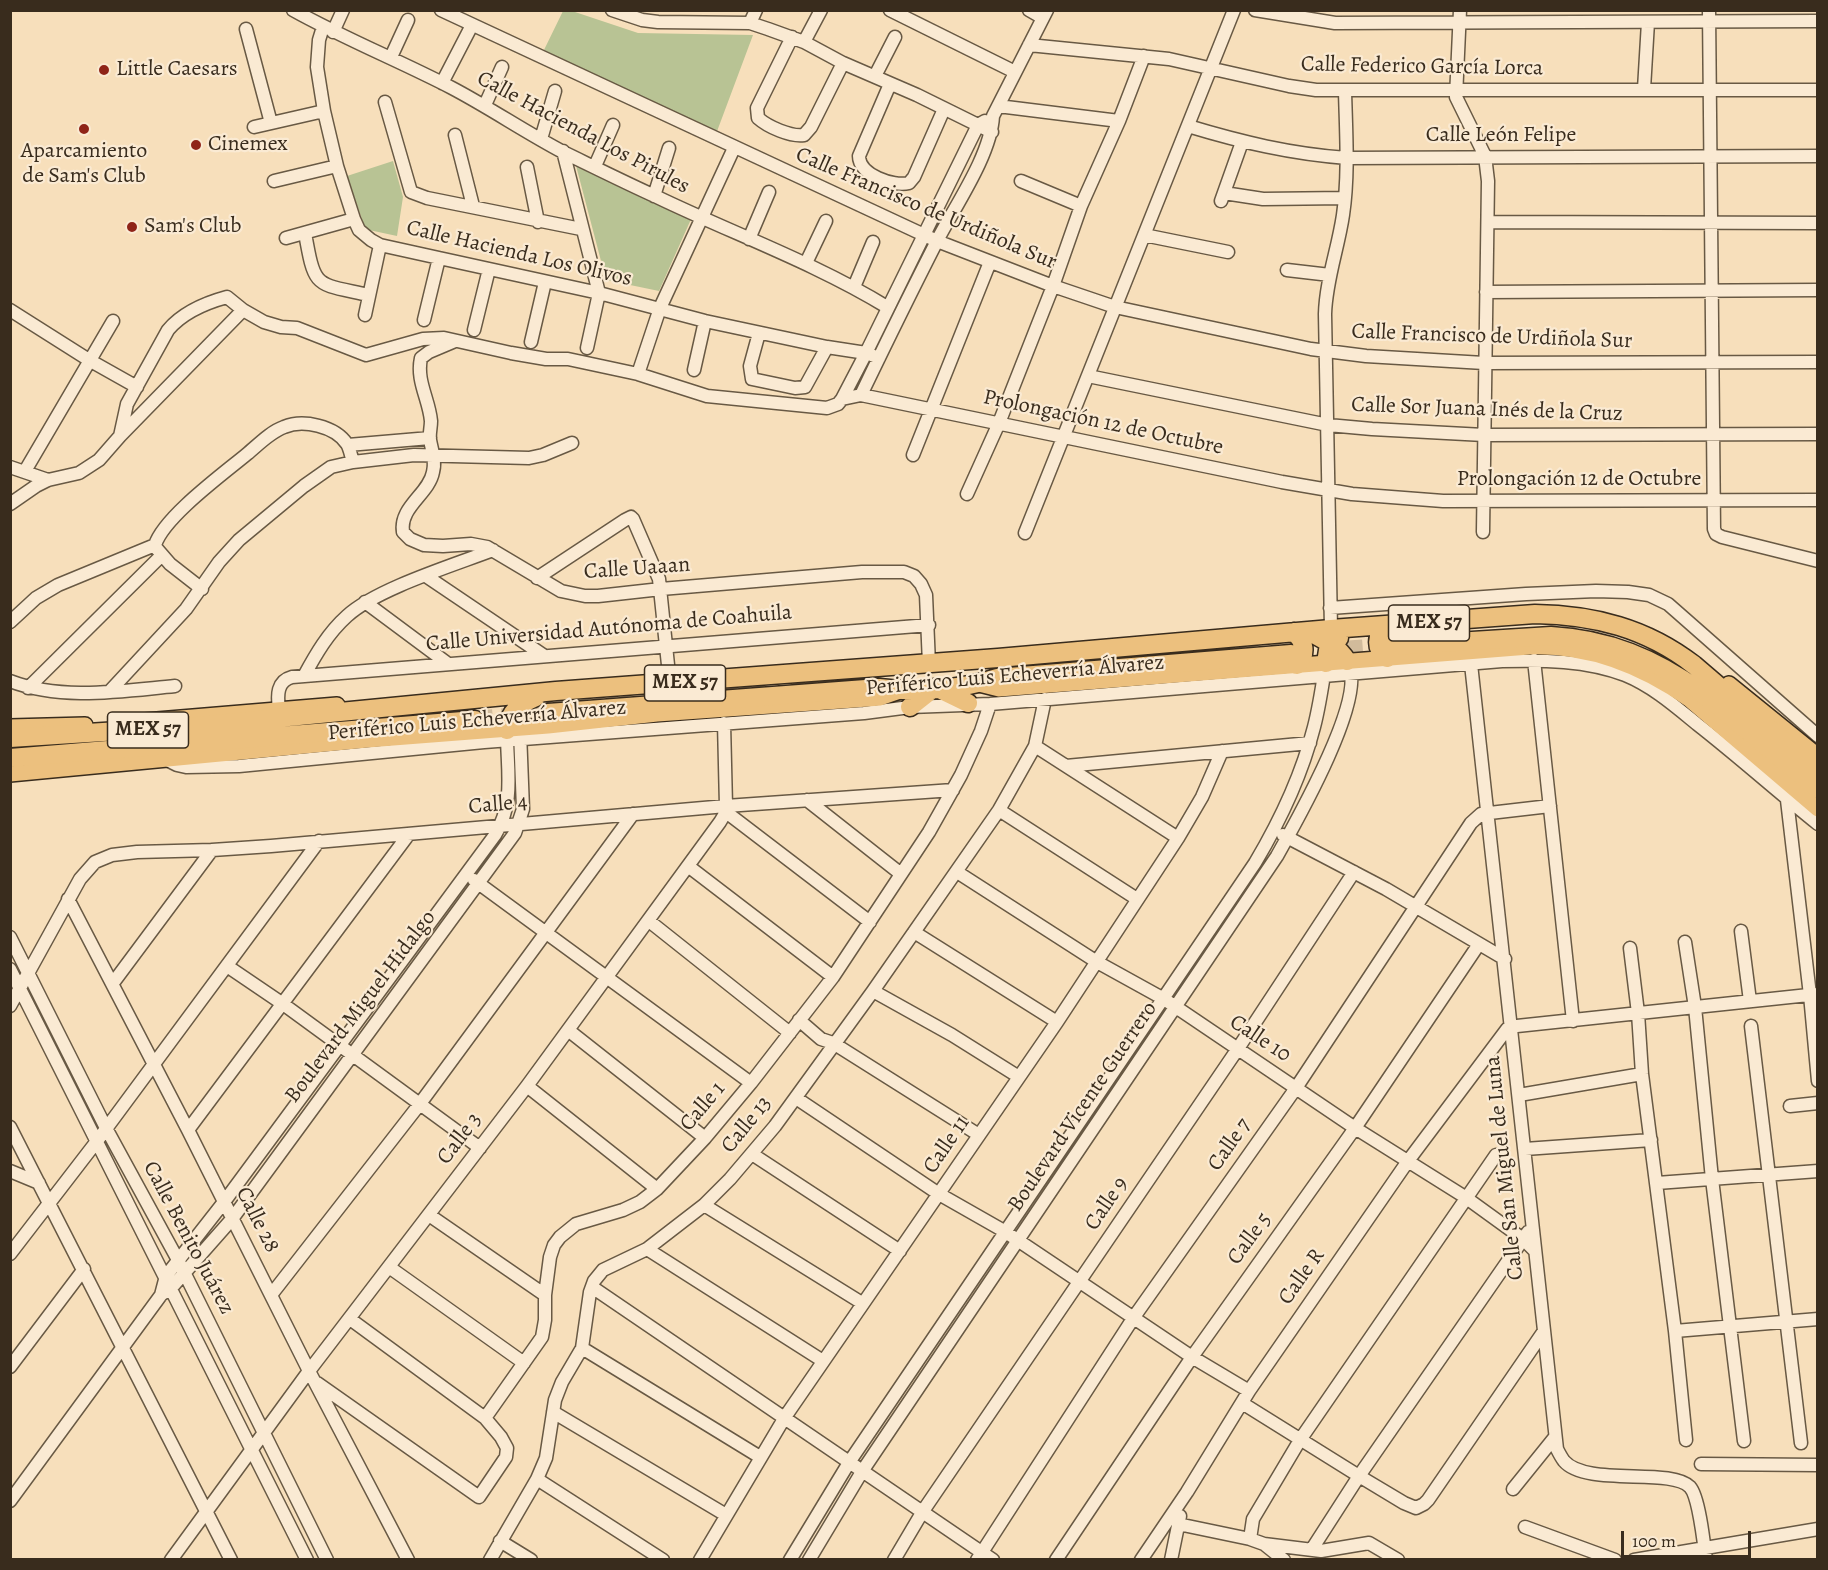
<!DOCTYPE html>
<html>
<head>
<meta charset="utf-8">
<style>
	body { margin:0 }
	#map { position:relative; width:1828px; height:1570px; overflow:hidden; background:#f7dfbb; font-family:Alegreya,serif }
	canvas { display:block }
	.frame { position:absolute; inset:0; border:12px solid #392c1d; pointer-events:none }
	.scale { position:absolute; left:1621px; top:1531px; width:130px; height:27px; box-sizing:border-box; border:3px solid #392c1d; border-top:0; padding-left:8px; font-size:18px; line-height:21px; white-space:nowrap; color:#392c1d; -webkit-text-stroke:4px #faead3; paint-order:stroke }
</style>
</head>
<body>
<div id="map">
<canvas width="1828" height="1570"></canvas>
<div class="frame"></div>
<div class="scale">100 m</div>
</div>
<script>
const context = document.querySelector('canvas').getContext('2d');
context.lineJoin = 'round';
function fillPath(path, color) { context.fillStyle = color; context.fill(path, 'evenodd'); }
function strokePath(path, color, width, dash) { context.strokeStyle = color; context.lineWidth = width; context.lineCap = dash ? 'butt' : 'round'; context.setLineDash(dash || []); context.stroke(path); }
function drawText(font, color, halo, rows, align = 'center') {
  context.font = font + ' Alegreya,serif'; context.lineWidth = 4.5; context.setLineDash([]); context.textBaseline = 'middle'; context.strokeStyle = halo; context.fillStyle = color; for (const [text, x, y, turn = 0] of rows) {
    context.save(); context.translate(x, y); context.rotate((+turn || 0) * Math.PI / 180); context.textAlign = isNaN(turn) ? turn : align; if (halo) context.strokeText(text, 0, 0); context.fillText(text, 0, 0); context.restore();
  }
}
fillPath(new Path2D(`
	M 563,11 L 572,11 L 638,33 L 753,35 L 716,134 L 543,52 Z
	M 574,158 L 692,217 L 659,291 L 606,280 Z
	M 393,161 L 403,197 L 397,236 L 369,230 L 364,225 L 347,176 Z`), '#b8c394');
strokePath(new Path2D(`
	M 1291,654 L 1393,646
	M 475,720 L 548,713`), '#d1bb9b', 18, [18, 9]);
const minor = new Path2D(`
	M 293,10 C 345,39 400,61 452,88 C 490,108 525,132 563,152 C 594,167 626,183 657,197 C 734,234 815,263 887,307
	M 441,10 L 937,241 L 1053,286 L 1115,307 L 1311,349 L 1366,356 L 1484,363 L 1818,362
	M 612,10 L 642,20 L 658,22 L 750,23 L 768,29 L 804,42 L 843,63 L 917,95 L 992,132
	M 890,10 L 1015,72
	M 1029,10 L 1043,18
	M 1255,10 L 1335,23 L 1818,21
	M 1460,10 L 1456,97 L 1485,156 L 1488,181 L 1483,532
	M 1709,10 L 1714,529 L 1716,534 L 1722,537 L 1818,561
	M 750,23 L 756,10
	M 323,27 L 319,40 L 317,67 L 324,111 L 337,166 L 354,219 L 359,230 L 371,240 L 380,245 L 439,258 L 599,293 L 705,321 L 827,347 L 866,353 L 879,358
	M 246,29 L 271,123
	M 333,32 L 343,10
	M 792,37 L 757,108 L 758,118 C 768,127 791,137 804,135 L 811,127 L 843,63
	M 804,42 L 821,10
	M 1029,45 L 1169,59 L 1289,86 L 1316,90 L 1818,90
	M 391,57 L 408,20
	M 875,76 L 895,37
	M 442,83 L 472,25
	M 890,84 L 859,156 C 859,175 893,187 909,183 L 914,177 L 944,109
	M 1644,89 L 1648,22
	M 385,102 L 411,192 L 427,198 L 581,229
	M 485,105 L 502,67
	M 998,106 L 1119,121
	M 1188,126 C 1241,142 1291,154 1347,158 L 1818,156
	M 254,127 L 324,111
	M 455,135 L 473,206
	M 541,139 L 555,91
	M 563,151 L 599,293 L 587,348
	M 595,166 L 613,125
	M 527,167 L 538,222
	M 274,181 L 337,166
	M 1021,181 L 1081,206
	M 1224,193 L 1263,199 L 1345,198
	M 654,196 L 669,148
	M 1221,201 L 1242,142
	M 1489,222 L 1818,223
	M 305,233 C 315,290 315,283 369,295
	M 1144,235 L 1228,252
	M 286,238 L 354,219
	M 749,239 L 769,192
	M 806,263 L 826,221
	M 1287,270 L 1330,275
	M 854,287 L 873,242
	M 1486,292 L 1818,290
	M 10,310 L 89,360 L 137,387
	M 365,315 L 380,245
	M 424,320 L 439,258
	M 474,330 L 489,269
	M 759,333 L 750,366 L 752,379 L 795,388 L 805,387 L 827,347
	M 455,341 L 429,352 L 421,358 C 416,381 429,399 431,421 C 431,428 429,434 430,440 C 432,451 436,461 433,472 C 429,494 399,507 403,532 L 410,539 L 424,545 L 443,546 L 471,544 L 487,547 L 561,591 L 585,596 L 598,596 L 661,589 L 862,572 L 904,572 L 914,576 L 921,584 L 926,595 L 929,664
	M 531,342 L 545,282
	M 694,370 L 705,321
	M 638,374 L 660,308 L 734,148
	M 1088,376 L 1328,425 L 1372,429 L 1484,435 L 1818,434
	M 861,395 C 886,343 911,292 937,241 C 955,206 991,155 993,116 L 1047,10
	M 842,399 L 866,353 L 978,125 L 985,121
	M 120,436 L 127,404 L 168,330 C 183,312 205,303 227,297 L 243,310 L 264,322 L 281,327 L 297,328 L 366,355 L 423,339 L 444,338 L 511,353 L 546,359 L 568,359 L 638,374 L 707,396 L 827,408 L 838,404 L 842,399 L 861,395 L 1282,482 L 1352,494 L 1443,501 L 1818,500
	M 348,445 L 430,438
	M 913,455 L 990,262
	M 10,467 L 48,480
	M 25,471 L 113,321
	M 967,494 L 999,423 L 1053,286 L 1081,206 L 1119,121 L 1144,56
	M 10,504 L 36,486 L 48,480 L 79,473 L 99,460 L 120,436 L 243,310
	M 1025,533 L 1234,10
	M 155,545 C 164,517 223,474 247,454 C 258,445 270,432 284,427 C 303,419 335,426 347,444 C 350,449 351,456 353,462
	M 157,549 L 170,564 L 202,589
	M 426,576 L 543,655
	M 537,578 L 625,520 L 631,517 L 633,519 L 659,579 L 670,684
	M 365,602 L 447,663
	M 1330,608 L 1526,594 L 1596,591 L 1628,592 L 1649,595 L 1668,604 L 1676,611 L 1818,736
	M 10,622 L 36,598 L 58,585 L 155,545
	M 1331,629 L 1325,314 C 1326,280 1338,249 1343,215 C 1349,174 1346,132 1345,91
	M 1534,660 L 1573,1021
	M 1471,664 L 1557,1449 C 1559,1453 1561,1457 1564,1461 C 1586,1487 1671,1467 1690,1487 C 1699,1497 1704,1544 1706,1560
	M 304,676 C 316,654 328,633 347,616 C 376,589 454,565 493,550
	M 10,681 C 62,701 121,691 175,686
	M 28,688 L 161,556
	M 109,692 L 186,609 L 219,562 L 239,540 L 304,486 L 331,467 L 353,462 L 414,455 L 529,458 L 543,455 L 572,443
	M 279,709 C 277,695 277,681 292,677 L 929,625
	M 1035,746 L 1178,838
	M 167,760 L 177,765 L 186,767 L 239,766 L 484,742 L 864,713 L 910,707 L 990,704 L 1502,661 C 1543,660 1586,660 1625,675 C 1652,686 1675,706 1697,724 C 1738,756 1777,791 1818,824
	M 1066,766 L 1310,743
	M 807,800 L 901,874
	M 1787,800 L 1810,995 L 1818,1081
	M 999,810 L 1137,899
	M 726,812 L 870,922
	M 1283,835 L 1386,889 L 1505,959
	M 688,866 L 833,977
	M 957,872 L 1097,962 L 1164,999 L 1355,1128 L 1465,1197 L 1523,1239 L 1535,1251
	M 474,880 L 751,1083
	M 68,899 L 188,1130 L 309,1371 L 408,1560
	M 649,921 L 790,1033
	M 1741,931 L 1750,1001
	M 914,932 L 1057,1022
	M 10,937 L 106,1128 L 178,1260 L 327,1560
	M 1685,942 L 1695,1007 L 1712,1179 L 1744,1441
	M 1630,948 L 1638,1013 L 1642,1074 L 1675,1331 L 1686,1440
	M 227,966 L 283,1004 L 480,1148
	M 10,969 L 307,1560
	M 113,983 L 212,850
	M 873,991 L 952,1035 L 1019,1077
	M 10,1006 L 80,879 L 95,862 L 112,855 L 137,852 L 212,850 L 271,846 L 726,806 L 953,790
	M 799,1020 L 821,1039 L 833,1043 L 979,1135
	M 1751,1026 L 1801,1443
	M 568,1030 L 705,1138
	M 527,1086 L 657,1189
	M 1519,1095 L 1642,1074
	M 796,1098 L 939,1194 L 1004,1231 L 1192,1357 L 1249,1391
	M 1790,1106 L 1818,1103
	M 10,1127 L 231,1560
	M 188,1130 L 409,834
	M 1525,1149 L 1651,1140
	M 752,1154 L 900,1251
	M 10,1171 L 39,1183
	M 1657,1183 L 1818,1171
	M 704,1205 L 862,1303
	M 429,1215 L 545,1295
	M 647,1249 L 823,1361
	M 10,1254 L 97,1141 L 319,841
	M 389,1267 L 524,1363
	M 592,1287 L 993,1560
	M 161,1295 L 166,1276 L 224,1202 L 495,835 C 515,803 507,769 507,734
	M 271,1295 L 419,1105 L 633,814
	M 1675,1331 L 1818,1319
	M 582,1348 L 760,1457
	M 10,1367 L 84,1269
	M 317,1383 L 479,1497 L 506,1457 L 507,1448 L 501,1437 L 485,1418 L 350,1319
	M 1242,1403 L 1359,1476 L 1404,1503 L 1416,1508 L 1424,1504 L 1428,1500 L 1544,1331
	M 553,1412 L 726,1515
	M 485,1418 L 542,1337 L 545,1320 L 545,1295 L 550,1257 L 554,1245 L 560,1237 L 576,1224 L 623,1210 L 640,1202 L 657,1189 L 705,1138 L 751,1083 L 833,977 L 929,832 L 961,775 L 981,731 L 990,704
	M 1701,1464 L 1818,1465
	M 537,1479 L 663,1560
	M 1513,1489 L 1555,1437
	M 10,1501 L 161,1295 L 172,1287 L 232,1219 L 515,833 L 523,809 L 520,732
	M 1178,1524 L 1250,1539 L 1264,1544 L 1284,1560
	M 1525,1527 L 1615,1560
	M 1250,1539 L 1253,1519 L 1300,1440 L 1496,1155
	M 500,1541 L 531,1560
	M 1264,1544 L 1321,1551 L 1369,1543 L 1398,1560
	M 1312,1549 L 1359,1476 L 1528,1232
	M 171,1560 L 309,1371 L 527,1086 L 720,822 L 726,812 L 726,806 L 724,723
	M 490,1560 L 537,1479 L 546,1458 L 555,1400 L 562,1382 L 582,1348 L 590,1292 L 594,1281 L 603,1270 L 647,1249 L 704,1205 L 730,1179 L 775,1126 L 873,991 L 999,810 L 1035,746 L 1045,699
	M 700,1560 L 785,1417 L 1057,1022 L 1178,838 L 1202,797 L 1222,751
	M 790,1560 L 850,1461 L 1255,863 C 1280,821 1302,774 1314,727 C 1319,708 1322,688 1325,668
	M 809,1560 L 863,1470 L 1277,856 C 1296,822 1365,701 1349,666
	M 894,1560 L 923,1511 L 1237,1050 L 1354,872
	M 977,1560 L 1134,1317 L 1296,1088 L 1471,823 L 1481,814 L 1550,806
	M 1056,1560 L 1192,1357 L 1355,1128 L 1479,944
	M 1141,1560 L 1187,1492 L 1249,1391 L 1408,1161 L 1507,1029 L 1517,1026 L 1818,994
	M 1171,1560 L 1180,1516
	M 1634,1560 L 1818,1529`);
const major = new Path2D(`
	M 979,684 L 999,689 L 1529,647 C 1589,645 1642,666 1690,700 L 1818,809
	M 1729,684 L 1818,756
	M 133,722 L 337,705
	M 10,727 L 85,725
	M 10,774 L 367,740 L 548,726 L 657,714 L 854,700 L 880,698 L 900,691`);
const highway = new Path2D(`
	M 1308,631 C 1323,639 1338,646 1347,661
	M 1294,632 C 1305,641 1307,654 1297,665
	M 1393,646 L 1551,636 C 1608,639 1655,659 1701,692 L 1818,789
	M 1387,658 C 1375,649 1375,635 1388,626
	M 1326,663 L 1328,650 L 1339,638
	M 937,688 L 968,703
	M 910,707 L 934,688
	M 548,713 L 879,688 C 915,693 963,689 997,678 L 1291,654
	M 507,730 C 509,711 520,704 536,697
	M 10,738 L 196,726 L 556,691 L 998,658 L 1331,629 L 1535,614 C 1594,615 1646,628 1694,665 C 1708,677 1722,689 1736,701 C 1763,724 1791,746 1818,769
	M 10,758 L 475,720`);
strokePath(minor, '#685944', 15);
strokePath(major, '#392c1d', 18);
strokePath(highway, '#392c1d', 21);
strokePath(minor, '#faead3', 12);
strokePath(major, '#ecc07e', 15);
strokePath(highway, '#ecc07e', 18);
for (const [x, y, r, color] of [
	[104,70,6,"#8f2418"],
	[84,129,6,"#8f2418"],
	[196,145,6,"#8f2418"],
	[132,227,6,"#8f2418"]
]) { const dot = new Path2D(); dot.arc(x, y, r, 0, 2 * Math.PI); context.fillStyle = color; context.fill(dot); strokePath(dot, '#faead3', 2); }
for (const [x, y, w] of [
	[1429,623,81],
	[685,683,81],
	[148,730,81]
]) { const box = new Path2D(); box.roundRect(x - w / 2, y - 18, w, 36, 4.5); context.fillStyle = '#faead3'; context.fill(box); strokePath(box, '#392c1d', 1.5); }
drawText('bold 21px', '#392c1d', null, [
	["MEX 57",1429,623],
	["MEX 57",685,683],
	["MEX 57",148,730]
]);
drawText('22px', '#392c1d', '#faead3', [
	["Calle Federico García Lorca",1422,67,1],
	["Calle Hacienda Los Pirules",583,133,28],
	["Calle León Felipe",1501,136],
	["Calle Francisco de Urdiñola Sur",926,209,23],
	["Calle Hacienda Los Olivos",519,254,13],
	["Calle Francisco de Urdiñola Sur",1492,337,2],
	["Calle Sor Juana Inés de la Cruz",1487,410,2],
	["Prolongación 12 de Octubre",1103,423,12],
	["Prolongación 12 de Octubre",1579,480],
	["Calle Uaaan",637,569,-4],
	["Calle Universidad Autónoma de Coahuila",609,629,-5],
	["Periférico Luis Echeverría Álvarez",1015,676,-5],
	["Periférico Luis Echeverría Álvarez",477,721,-5],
	["Calle 4",498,805,-5],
	["Boulevard Miguel Hidalgo",361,1007,-53],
	["Calle 10",1260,1039,33],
	["Calle 1",703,1107,-50],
	["Boulevard Vicente Guerrero",1083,1107,-56],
	["Calle 13",747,1125,-51],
	["Calle 3",460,1139,-53],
	["Calle 11",947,1145,-56],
	["Calle 7",1230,1145,-55],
	["Calle San Miguel de Luna",1505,1168,-96],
	["Calle 9",1107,1204,-56],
	["Calle 28",257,1220,63],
	["Calle Benito Juárez",188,1238,62],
	["Calle 5",1250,1239,-54],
	["Calle R",1302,1277,-55]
]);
drawText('22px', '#392c1d', '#faead3', [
	["Little Caesars",116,70],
	["Cinemex",208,145],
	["Aparcamiento",84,152,"center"],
	["de Sam's Club",84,177,"center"],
	["Sam's Club",144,227]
], 'left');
</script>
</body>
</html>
